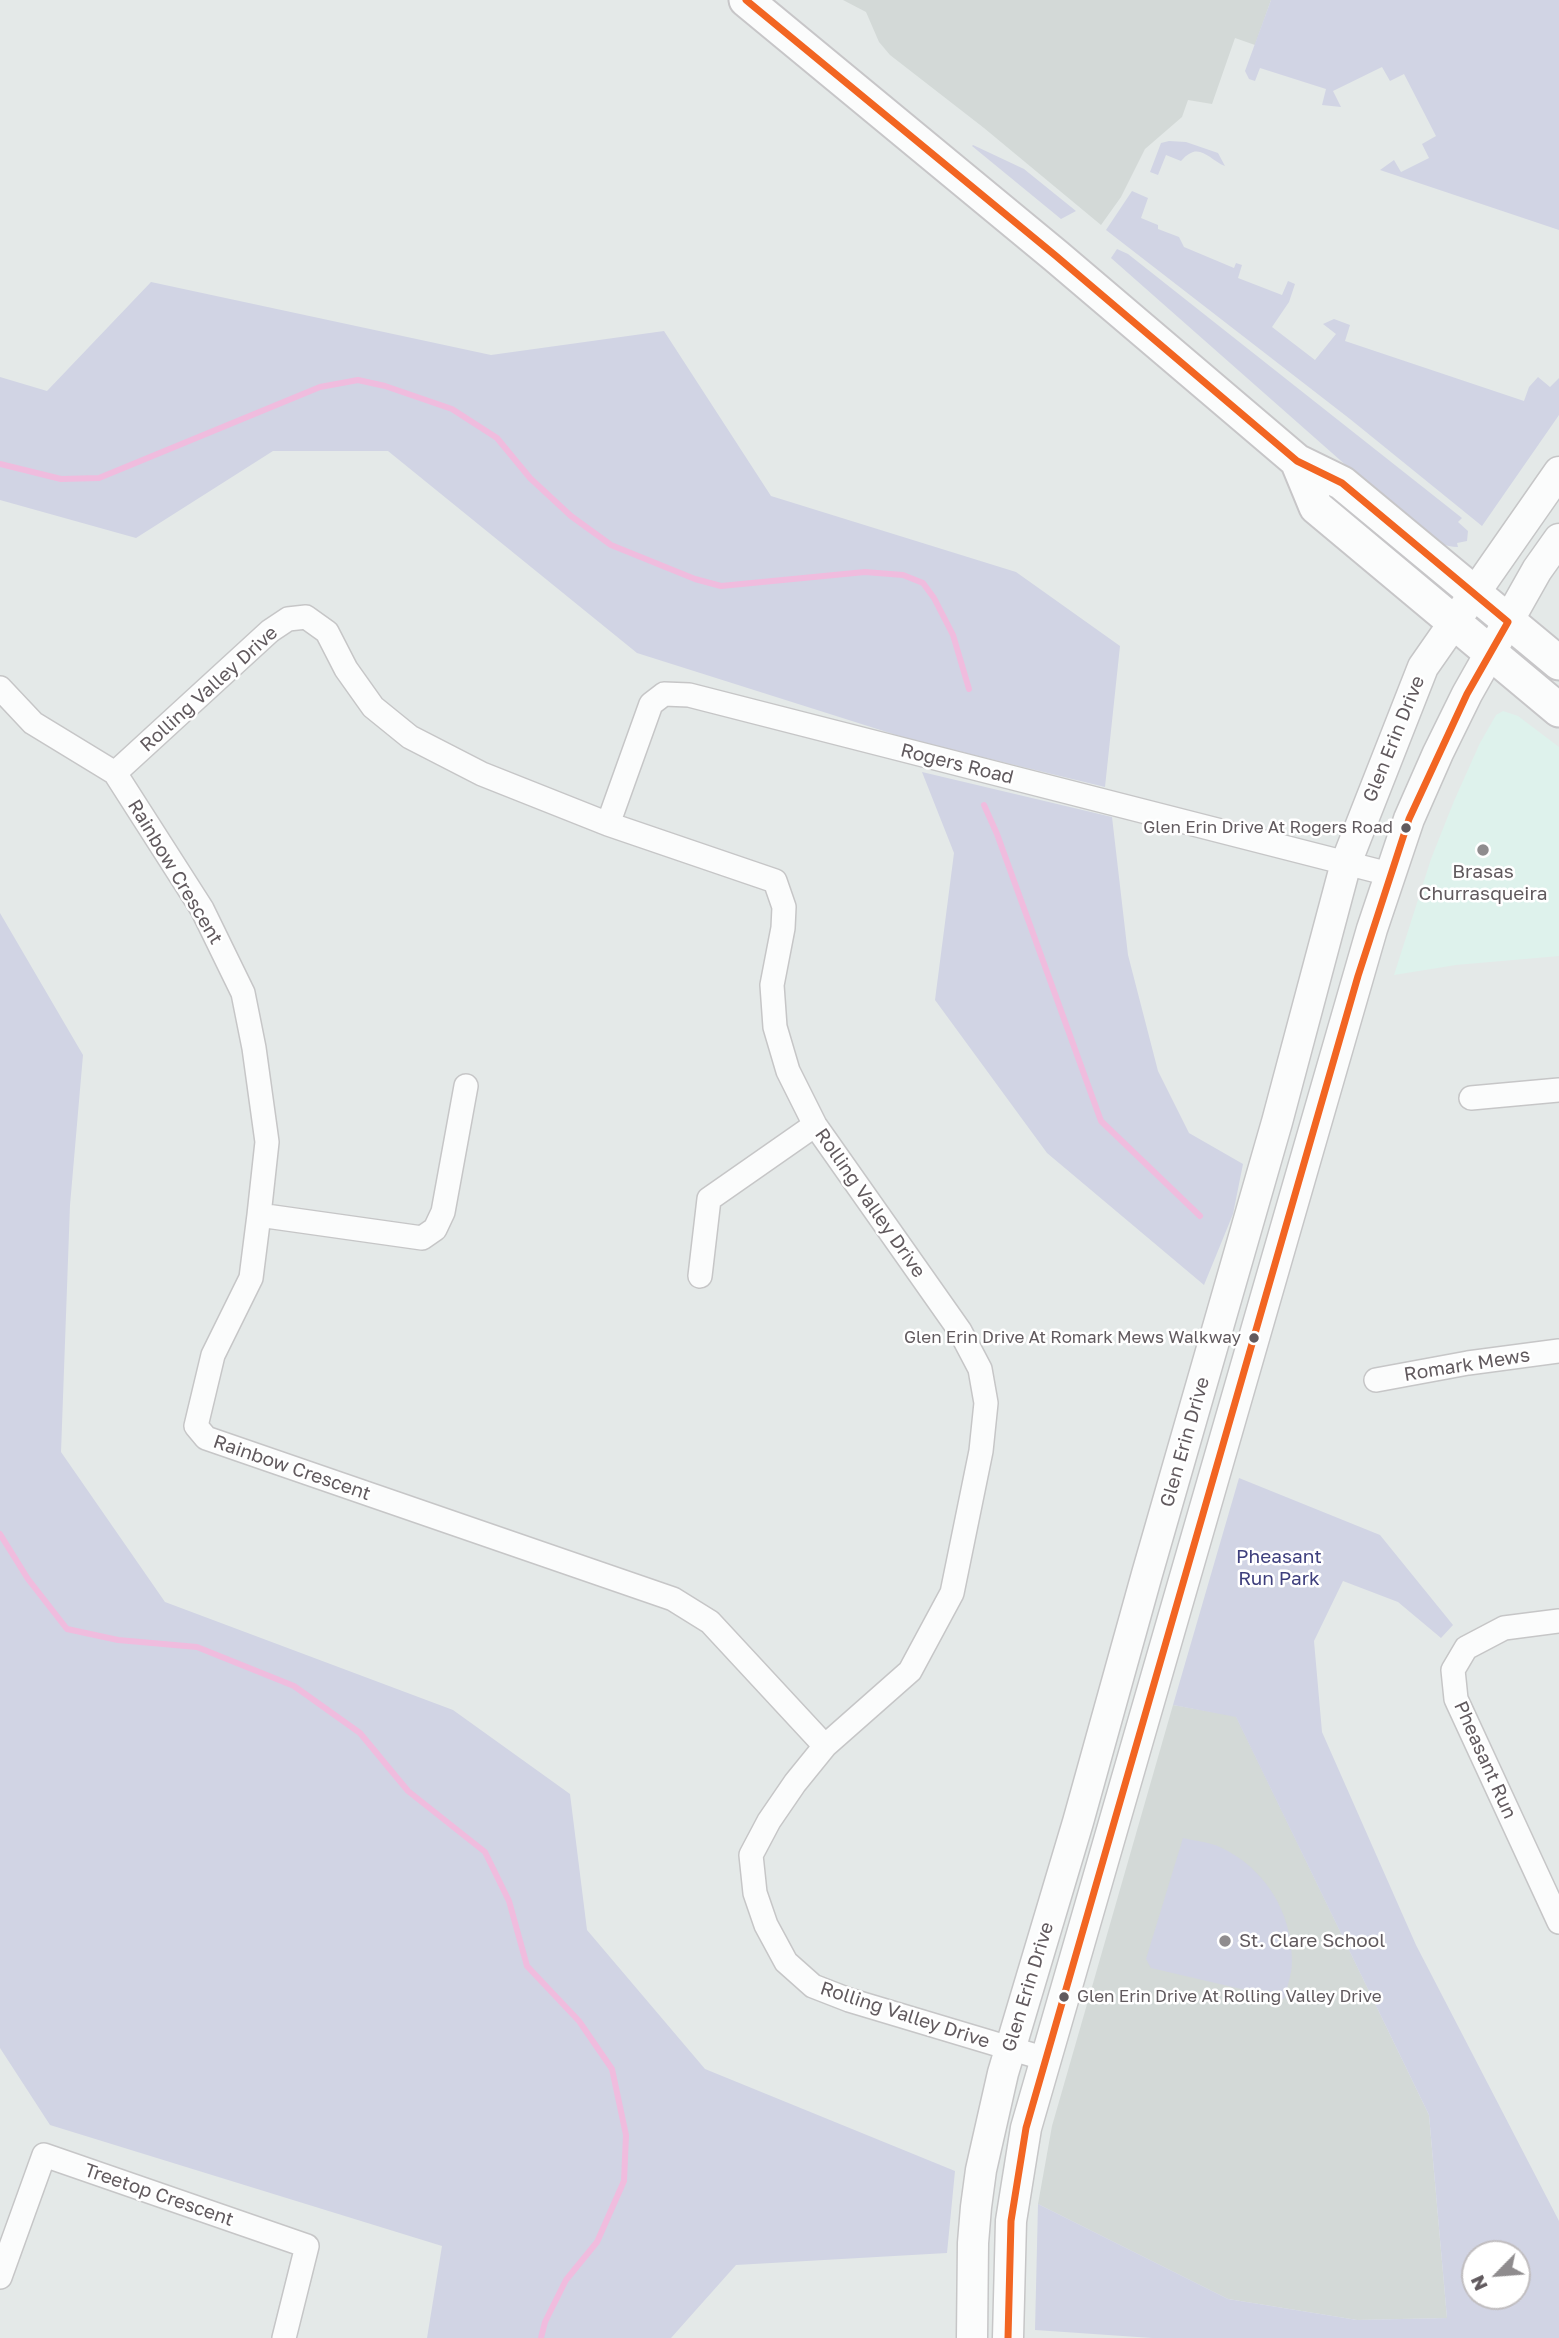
<!DOCTYPE html>
<html>
<head>
<meta charset="utf-8">
<style>
	body { margin:0 }
	#map { position:relative; width:1559px; height:2338px; overflow:hidden; background:#e4e9e8; font-family:"Golos Text",sans-serif }
	canvas { display:block }
	.north { position:absolute; left:1461px; top:2240px; width:70px; height:70px; box-sizing:border-box; background:#fff; border:2px solid #c0bdbf; border-radius:50%; rotate:245deg; font-size:19px; font-weight:700; line-height:28px; text-align:center; color:#615a5e }
	.north::after { content:''; display:block; margin:auto; width:24px; height:32px; background:#8f8c8e; clip-path:polygon(50% 0,100% 100%,50% 72%,0 100%) }
</style>
</head>
<body>
<div id="map">
<canvas width="1559" height="2338"></canvas>
<div class="north">N</div>
</div>
<script>
const context = document.querySelector('canvas').getContext('2d');
context.lineJoin = 'round';
function fillPath(path, color) { context.fillStyle = color; context.fill(path, 'evenodd'); }
function strokePath(path, color, width, dash) { context.strokeStyle = color; context.lineWidth = width; context.lineCap = dash ? 'butt' : 'round'; context.setLineDash(dash || []); context.stroke(path); }
function drawText(font, color, halo, rows, align = 'center') {
  context.font = font + ' "Golos Text",sans-serif'; context.lineWidth = 5; context.setLineDash([]); context.textBaseline = 'middle'; context.strokeStyle = halo; context.fillStyle = color; for (const [text, x, y, turn = 0] of rows) {
    context.save(); context.translate(x, y); context.rotate((+turn || 0) * Math.PI / 180); context.textAlign = isNaN(turn) ? turn : align; if (halo) context.strokeText(text, 0, 0); context.fillText(text, 0, 0); context.restore();
  }
}
fillPath(new Path2D(`
	M 1503,711 L 1518,716 L 1559,747 L 1559,956 L 1456,965 L 1394,975 L 1431,859 L 1454,801 L 1480,743 L 1496,715 Z`), '#def2ec');
fillPath(new Path2D(`
	M 843,0 L 1271,0 L 1255,45 L 1235,38 L 1212,104 L 1188,100 L 1182,117 L 1145,149 L 1121,197 L 1101,225 L 984,128 L 890,55 L 879,42 L 866,12 Z
	M 1173,1705 L 1236,1716 L 1429,2115 L 1447,2318 L 1357,2320 L 1228,2299 L 1038,2204 L 1052,2126 Z`), '#d3d9d7');
fillPath(new Path2D(`
	M 1271,0 L 1559,0 L 1559,230 L 1380,170 L 1394,160 L 1401,172 L 1429,158 L 1422,144 L 1436,136 L 1404,74 L 1390,81 L 1382,67 L 1333,91 L 1341,107 L 1322,105 L 1326,89 L 1260,68 L 1255,81 L 1249,79 L 1245,71 Z
	M 1169,141 L 1186,142 L 1218,153 L 1225,166 C 1208,159 1199,140 1181,161 L 1166,155 L 1158,175 L 1150,172 L 1161,143 Z
	M 973,145 L 1024,169 L 1076,211 L 1061,219 L 972,146 Z
	M 1132,191 L 1148,198 L 1141,218 L 1158,225 L 1158,229 L 1179,237 L 1184,247 L 1234,268 L 1236,263 L 1242,265 L 1238,278 L 1282,295 L 1288,281 L 1295,284 L 1289,302 L 1272,327 L 1315,360 L 1336,334 L 1323,324 L 1334,319 L 1350,325 L 1345,341 L 1524,401 L 1529,387 L 1538,377 L 1550,387 L 1559,378 L 1559,415 L 1482,526 L 1350,419 L 1106,230 Z
	M 1117,249 L 1128,254 L 1462,518 L 1458,522 L 1468,531 L 1467,541 L 1457,543 L 1458,547 C 1445,547 1436,542 1425,535 L 1111,258 Z
	M 151,282 L 491,355 L 664,331 L 771,496 L 1016,572 L 1120,646 L 1105,787 L 912,740 L 637,653 L 388,451 L 273,451 L 136,538 L 0,500 L 0,377 L 47,391 Z
	M 922,772 L 1112,817 L 1128,955 L 1158,1071 L 1189,1133 L 1243,1164 L 1233,1214 L 1204,1285 L 1047,1153 L 935,1000 L 954,853 Z
	M 0,913 L 83,1055 L 70,1205 L 61,1452 L 165,1602 L 453,1710 L 570,1794 L 587,1930 L 705,2069 L 955,2171 L 947,2253 L 736,2265 L 671,2338 L 427,2338 L 442,2246 L 50,2125 L 0,2048 Z
	M 1239,1478 L 1380,1535 L 1453,1625 L 1441,1638 L 1398,1602 L 1343,1581 L 1314,1641 L 1322,1732 L 1416,1945 L 1559,2221 L 1559,2338 L 1152,2338 L 1035,2330 L 1038,2204 L 1228,2299 L 1357,2320 L 1447,2318 L 1429,2115 L 1236,1717 L 1173,1705 ZM 1475,2254 L 1517,2254 L 1517,2296 L 1475,2296 Z
	M 1183,1838 C 1195,1841 1209,1842 1220,1847 C 1265,1868 1292,1912 1292,1961 C 1292,1974 1287,1987 1284,1999 L 1151,1968 L 1146,1959 Z`), '#d1d4e4');
strokePath(new Path2D(`
	M 0,464 L 61,479 L 99,478 L 320,387 L 358,380 L 385,386 L 452,409 L 497,438 L 530,478 L 571,516 L 611,545 L 695,579 L 721,586 L 865,572 L 903,575 L 923,583 L 934,598 L 953,635 L 969,689
	M 984,805 L 997,834 L 1101,1121 L 1200,1216
	M 0,1534 L 28,1579 L 67,1629 L 118,1640 L 197,1647 L 294,1686 L 360,1733 L 408,1791 L 485,1852 L 509,1901 L 527,1966 L 579,2021 L 612,2069 L 626,2135 L 624,2181 L 597,2242 L 566,2280 L 545,2322 L 541,2338`), '#f0bcde', 6);
const minor = new Path2D(`
	M 0,688 L 33,723 L 115,773 L 202,909 L 243,993 L 254,1048 L 267,1142 L 259,1215 L 251,1278 L 213,1355 L 196,1426 L 206,1438 L 673,1599 L 710,1622 L 825,1746
	M 115,773 L 270,631 L 288,619 L 306,617 L 327,632 L 346,669 L 373,707 L 410,737 L 482,774 L 608,824 L 775,881 L 784,907 L 783,928 L 772,985 L 775,1027 L 788,1071 L 815,1125 L 960,1331 L 980,1369 L 986,1403 L 981,1451 L 952,1593 L 910,1671 L 825,1746 L 795,1783 L 769,1821 L 751,1855 L 755,1893 L 766,1925 L 786,1962 L 813,1986 L 849,2000 L 1046,2059
	M 608,824 L 651,704 L 664,694 L 689,695 L 1389,874
	M 1471,1098 L 1559,1090
	M 259,1215 L 422,1238 L 435,1229 L 443,1212 L 466,1086
	M 700,1276 L 709,1199 L 815,1125
	M 1376,1380 L 1468,1363 L 1559,1351
	M 1559,1621 L 1504,1628 L 1466,1648 L 1453,1670 L 1456,1699 L 1559,1922
	M 0,2277 L 44,2155 L 307,2246 L 284,2338`);
const tertiary = new Path2D(`
	M 972,2338 L 973,2243 L 976,2207 L 981,2170 L 1003,2073 L 1078,1822 L 1147,1574 L 1277,1122 L 1346,863 L 1423,667 L 1559,472
	M 1008,2338 L 1011,2221 L 1026,2128 L 1372,929 L 1409,819 L 1438,753 L 1467,694 L 1537,570 L 1559,539`);
const secondary = new Path2D(`
	M 746,0 L 1056,256 L 1297,461 L 1342,483 L 1559,663
	M 1297,461 L 1316,507 L 1559,710`);
strokePath(minor, '#c6c6c7', 26);
strokePath(tertiary, '#c6c6c7', 33);
strokePath(secondary, '#c7c6c8', 37);
strokePath(minor, '#fbfcfc', 23);
strokePath(tertiary, '#fbfcfc', 30);
strokePath(secondary, '#fbfcfc', 33);
strokePath(new Path2D(`
	M 746,0 L 1056,256 L 1297,461 L 1342,483 L 1508,622 L 1467,694 L 1409,819 L 1358,976 L 1026,2128 L 1011,2221 L 1008,2338`), '#f26522', 7);
for (const [x, y, r, color] of [
	[1406,828,6,"#615a5e"],
	[1483,850,7,"#8f8c8e"],
	[1254,1338,6,"#615a5e"],
	[1225,1941,7,"#8f8c8e"],
	[1064,1997,6,"#615a5e"]
]) { const dot = new Path2D(); dot.arc(x, y, r, 0, 2 * Math.PI); context.fillStyle = color; context.fill(dot); strokePath(dot, '#fff', 2.5); }
drawText('17px', '#615a5e', '#fff', [
	["Glen Erin Drive At Rogers Road",1393,828],
	["Glen Erin Drive At Romark Mews Walkway",1241,1338],
	["Glen Erin Drive At Rolling Valley Drive",1077,1997,"left"]
], 'right');
drawText('19px', '#615a5e', '#fff', [
	["Rolling Valley Drive",209,689,-42],
	["Glen Erin Drive",1394,739,-68],
	["Rogers Road",957,764,14],
	["Rainbow Crescent",175,872,59],
	["Rolling Valley Drive",870,1203,55],
	["Romark Mews",1467,1365,-9],
	["Glen Erin Drive",1185,1442,-74],
	["Rainbow Crescent",292,1468,19],
	["Pheasant Run",1485,1760,66],
	["Glen Erin Drive",1028,1987,-73],
	["Rolling Valley Drive",905,2015,18],
	["Treetop Crescent",159,2195,19]
]);
drawText('19px', '#615a5e', '#fff', [
	["Brasas",1483,872],
	["Churrasqueira",1483,894],
	["St. Clare School",1239,1941,"left"]
]);
drawText('19px', '#3e3f7d', '#fff', [
	["Pheasant",1279,1557],
	["Run Park",1279,1579]
]);
</script>
</body>
</html>
